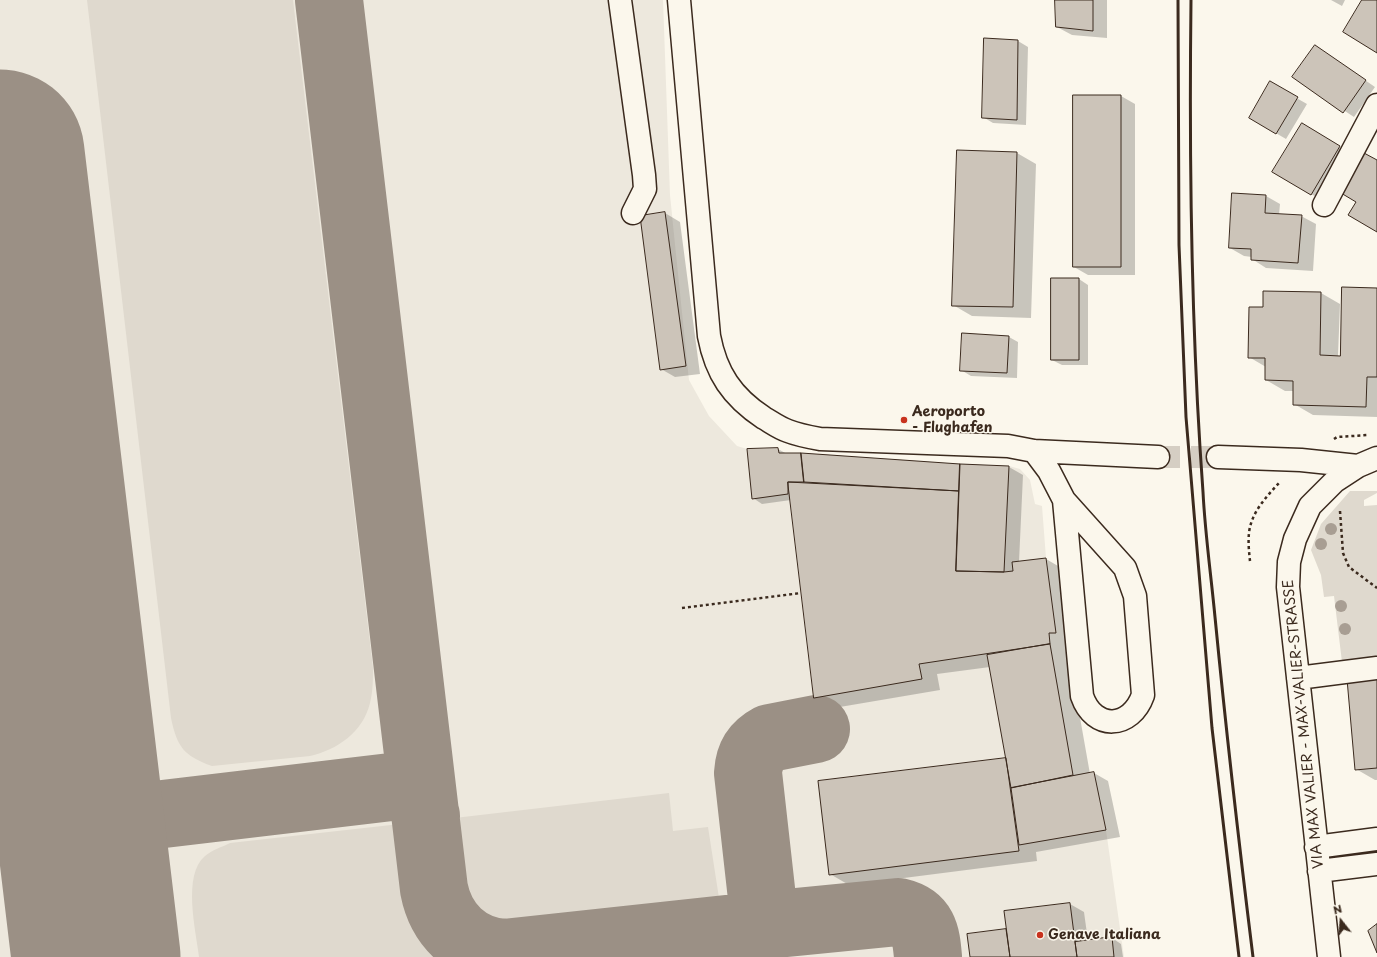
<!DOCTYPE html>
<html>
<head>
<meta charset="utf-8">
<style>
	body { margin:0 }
	#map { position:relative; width:1377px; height:957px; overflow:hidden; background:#fbf7ec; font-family:"Playpen Sans",sans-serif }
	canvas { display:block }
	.north { position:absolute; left:1321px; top:901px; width:40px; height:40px; -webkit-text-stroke:3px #fbf7ec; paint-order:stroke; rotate:343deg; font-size:11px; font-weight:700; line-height:16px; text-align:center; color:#3b2a1e }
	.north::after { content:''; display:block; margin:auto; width:14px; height:18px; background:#3b2a1e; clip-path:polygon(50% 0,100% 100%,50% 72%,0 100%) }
</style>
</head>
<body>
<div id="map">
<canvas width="1377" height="957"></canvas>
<div class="north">N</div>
</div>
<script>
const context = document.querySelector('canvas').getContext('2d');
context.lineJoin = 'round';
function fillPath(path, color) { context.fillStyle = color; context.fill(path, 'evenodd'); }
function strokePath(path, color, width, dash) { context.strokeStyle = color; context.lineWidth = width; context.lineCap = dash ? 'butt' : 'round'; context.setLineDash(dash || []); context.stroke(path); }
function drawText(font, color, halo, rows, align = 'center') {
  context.font = font + ' "Playpen Sans",sans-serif'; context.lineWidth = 3; context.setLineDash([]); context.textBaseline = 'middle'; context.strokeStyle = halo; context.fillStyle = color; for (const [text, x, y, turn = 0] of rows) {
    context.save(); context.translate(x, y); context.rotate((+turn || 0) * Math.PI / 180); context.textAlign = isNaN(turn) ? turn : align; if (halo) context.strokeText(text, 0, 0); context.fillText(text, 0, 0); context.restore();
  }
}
fillPath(new Path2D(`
	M 0,0 L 663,0 L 670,195 L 689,380 L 709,416 L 737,446 L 747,449 L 778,448 L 780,453 L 801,453 L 960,464 L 1009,466 L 1020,469 L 1030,480 L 1035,504 L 1042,506 L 1046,558 L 1056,633 L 1049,634 L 1073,775 L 1094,772 L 1106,830 L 1124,957 L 0,957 Z`), '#ede8dd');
fillPath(new Path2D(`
	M 87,0 L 293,0 L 373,668 C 373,680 373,691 370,703 C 363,732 337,750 310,756 L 212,766 C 184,756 177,747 171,718 Z
	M 1350,491 L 1377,491 L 1377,493 L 1364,500 L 1364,506 L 1377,505 L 1377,658 L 1342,662 L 1334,596 L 1324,597 L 1321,575 L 1311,550 L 1321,524 Z
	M 669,793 L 673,831 L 708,827 L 721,911 L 512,935 L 484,930 L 465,916 L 451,897 L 446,819 Z
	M 409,823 L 415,889 L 425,921 L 443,946 L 459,957 L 199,957 C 196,931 182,875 205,856 C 212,850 222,847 230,843 Z
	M 698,949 L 699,957 L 623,957 Z`), '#dfd9ce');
fillPath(new Path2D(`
	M 1056,0 L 1107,0 L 1107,38 L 1072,35 L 1057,27 Z
	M 1331,0 L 1345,0 L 1342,6 Z
	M 1018,41 L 1028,47 L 1026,125 L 993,123 L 983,117 Z
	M 1324,52 L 1375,87 L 1354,117 L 1293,77 Z
	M 1270,83 L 1307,104 L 1286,139 L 1250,118 Z
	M 1121,96 L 1135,104 L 1135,275 L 1088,275 L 1074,267 Z
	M 1302,125 L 1349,153 L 1321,200 L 1274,171 Z
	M 958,151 L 1017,153 L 1036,164 L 1031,318 L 972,316 L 953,305 Z
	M 1266,196 L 1280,204 L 1279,215 L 1301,216 L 1316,224 L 1313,271 L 1266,268 L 1252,259 L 1252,257 L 1244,256 L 1230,248 Z
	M 665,213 L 680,222 L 700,374 L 675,377 L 661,369 Z
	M 1079,279 L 1088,285 L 1088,365 L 1062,365 L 1052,360 Z
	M 1377,289 L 1377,417 L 1313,415 L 1294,404 L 1294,391 L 1285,391 L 1266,380 L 1266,367 L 1249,357 L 1264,308 L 1321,293 L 1340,304 L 1338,356 L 1341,357 Z
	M 1009,337 L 1018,342 L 1017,378 L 971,376 L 961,370 Z
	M 778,449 L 787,454 L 1009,467 L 1023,475 L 1019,562 L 1046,559 L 1065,570 L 1067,644 L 1090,774 L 1094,773 L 1108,781 L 1120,837 L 1036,852 L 1037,861 L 849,885 L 830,874 L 1008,759 L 990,667 L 937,674 L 940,690 L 834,708 L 815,698 L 791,500 L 762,504 L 753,498 Z
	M 1377,677 L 1377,780 L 1375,780 L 1356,769 Z
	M 1070,904 L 1084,912 L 1088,941 L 1112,938 L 1121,944 L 1123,957 L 971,957 L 968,935 L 1007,930 Z`), '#0003');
strokePath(new Path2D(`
	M 329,0 L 434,889 C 441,925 467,950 504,953 L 745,927 L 898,912 C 924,918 926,934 928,957
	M 0,320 L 19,318
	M 70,742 C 83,787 85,810 138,817 L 391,787 C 413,787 421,794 426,816
	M 89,898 C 92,855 92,832 138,817
	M 745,927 C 756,923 761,919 763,907 L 748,773 C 749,757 755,746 770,738 L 816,729`), '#9b9085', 68);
strokePath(new Path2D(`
	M 0,154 L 96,957`), '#9b9085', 169);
const building = new Path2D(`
	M 1055,0 L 1093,0 L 1093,31 L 1056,27 Z
	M 1362,0 L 1377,0 L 1377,53 L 1343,32 Z
	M 984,38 L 1018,40 L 1017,120 L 982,118 Z
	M 1315,45 L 1366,80 L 1343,113 L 1292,77 Z
	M 1270,81 L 1298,97 L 1276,134 L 1249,118 Z
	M 1073,95 L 1121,95 L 1121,267 L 1073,267 Z
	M 1302,123 L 1340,146 L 1311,195 L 1272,172 Z
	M 957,150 L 1017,152 L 1013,307 L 952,306 Z
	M 1364,153 L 1377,160 L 1377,232 L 1348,215 L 1356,202 L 1341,193 Z
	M 1232,193 L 1266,195 L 1265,213 L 1302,215 L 1298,263 L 1251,260 L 1251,249 L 1229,248 Z
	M 665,212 L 686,366 L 660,370 L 640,216 Z
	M 1051,278 L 1079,278 L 1079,360 L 1051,360 Z
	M 1342,287 L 1377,288 L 1377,377 L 1367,377 L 1366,407 L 1293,405 L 1293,381 L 1265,380 L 1265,358 L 1248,358 L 1249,307 L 1263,307 L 1263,291 L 1321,292 L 1320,355 L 1340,356 Z
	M 962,333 L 1009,336 L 1007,373 L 960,371 Z
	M 778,448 L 779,453 L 801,453 L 804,482 L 788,482 L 788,494 L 752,499 L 747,449 Z
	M 801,453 L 960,464 L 959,491 L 804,482 Z
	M 960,464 L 1009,466 L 1004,572 L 956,571 Z
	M 788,482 L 959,491 L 956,571 L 1004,572 L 1013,571 L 1012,562 L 1046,558 L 1056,633 L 1049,633 L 1050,644 L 919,664 L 922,679 L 814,698 Z
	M 1050,644 L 1073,775 L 1011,788 L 987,655 Z
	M 1377,676 L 1377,768 L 1355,770 L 1347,679 Z
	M 1006,758 L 1019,851 L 829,875 L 818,781 Z
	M 1094,772 L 1106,830 L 1019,845 L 1011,788 Z
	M 1070,903 L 1077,957 L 1010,957 L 1004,911 Z
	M 1377,924 L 1377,953 L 1368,931 Z
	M 1006,929 L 1010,957 L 970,957 L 967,934 Z
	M 1112,937 L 1114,957 L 1077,957 L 1075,942 Z`);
fillPath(building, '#ccc4b9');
strokePath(building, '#3b2a1e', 1);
strokePath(new Path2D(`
	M 1158,457 L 1218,457`), '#d5cec3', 22, [22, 11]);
const minor = new Path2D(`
	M 620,0 L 644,175 L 645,189 L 633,213
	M 679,0 L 709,336 C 716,373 732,397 764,418 C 771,422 779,428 788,431 C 798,435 809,437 820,439 L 1008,446 L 1034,451 L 1158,457
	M 1324,205 L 1377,105
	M 1034,451 L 1049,471 L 1064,500 L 1082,696 C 1094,731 1131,729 1143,695 L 1135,596 L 1125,568 L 1064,500
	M 1218,457 L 1301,460 L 1358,466
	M 1298,678 L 1377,668
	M 1316,847 L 1377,839
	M 1319,871 L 1377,864
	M 1329,957 L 1288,587 L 1289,562 L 1295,539 L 1310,506 L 1335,481 L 1358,466 L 1377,458`);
strokePath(minor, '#3b2a1e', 25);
strokePath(new Path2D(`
	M 1334,439 L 1337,437 L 1368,435
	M 1340,511 L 1343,553 L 1349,567 L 1377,588
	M 1250,561 C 1249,552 1248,542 1249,533 C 1251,513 1266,497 1279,483
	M 682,608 L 801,593`), '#3b2a1e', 2.5, [3, 3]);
strokePath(minor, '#fbf7ec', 22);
strokePath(new Path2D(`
	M 1178,0 L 1179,245 L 1186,417 L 1212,728 L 1239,957
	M 1191,0 C 1189,164 1191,328 1203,492 C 1205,533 1211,575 1215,617 C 1226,730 1239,844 1253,957`), '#3b2a1e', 3);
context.fillStyle = '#a89e93';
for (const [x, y] of [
	[1331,529],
	[1321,544],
	[1341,606],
	[1345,629]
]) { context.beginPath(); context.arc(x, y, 6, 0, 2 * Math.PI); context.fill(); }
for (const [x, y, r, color] of [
	[904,420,4,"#c8321e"],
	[1040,935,4,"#c8321e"]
]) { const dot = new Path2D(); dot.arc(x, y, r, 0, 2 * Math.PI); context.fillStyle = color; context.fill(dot); strokePath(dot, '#fbf7ec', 1.5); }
drawText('bold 14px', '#3b2a1e', '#fbf7ec', [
	["Aeroporto",912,412],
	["- Flughafen",912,428],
	["Genave Italiana",1048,935]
], 'left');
drawText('14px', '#3b2a1e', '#fbf7ec', [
	["VIA MAX VALIER - MAX-VALIER-STRASSE",1304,724,-96]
]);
</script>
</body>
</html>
